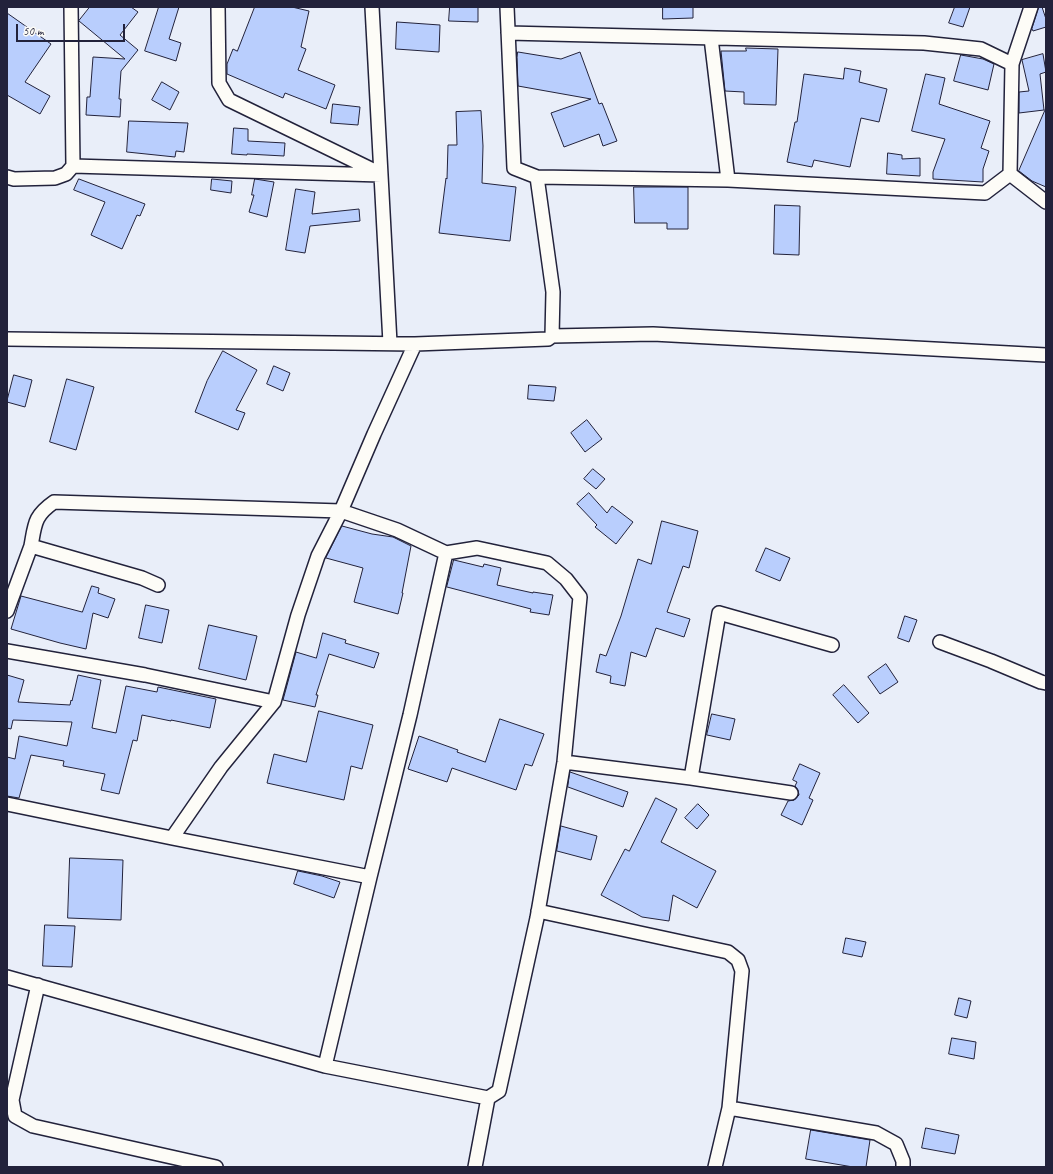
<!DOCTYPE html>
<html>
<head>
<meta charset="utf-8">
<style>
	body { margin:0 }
	#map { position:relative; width:1053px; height:1174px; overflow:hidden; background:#e9eef9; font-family:Caveat,sans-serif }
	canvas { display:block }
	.frame { position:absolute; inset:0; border:8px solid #22223b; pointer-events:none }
	.scale { position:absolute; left:16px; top:24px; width:109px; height:18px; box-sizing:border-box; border:2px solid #22223b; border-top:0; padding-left:5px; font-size:12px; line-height:14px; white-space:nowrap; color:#22223b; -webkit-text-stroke:3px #fdfcf7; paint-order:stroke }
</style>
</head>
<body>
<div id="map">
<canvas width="1053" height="1174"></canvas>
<div class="frame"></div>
<div class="scale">50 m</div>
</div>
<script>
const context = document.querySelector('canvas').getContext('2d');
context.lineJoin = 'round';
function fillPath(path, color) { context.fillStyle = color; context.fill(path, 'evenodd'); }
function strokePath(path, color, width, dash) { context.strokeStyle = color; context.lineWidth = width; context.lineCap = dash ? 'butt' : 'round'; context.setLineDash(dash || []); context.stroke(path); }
const building = new Path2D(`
	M 90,7 L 131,7 L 138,12 L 120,35 L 138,50 L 121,71 L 119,99 L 121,99 L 120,117 L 86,115 L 87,97 L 90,97 L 93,57 L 125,59 L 79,21 Z
	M 159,7 L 179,7 L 169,39 L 181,43 L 176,61 L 145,51 Z
	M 255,7 L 292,7 L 309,11 L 301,47 L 306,49 L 298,70 L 335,85 L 326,109 L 285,93 L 283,98 L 227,74 L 227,64 L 233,49 L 237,51 Z
	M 450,7 L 478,7 L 478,22 L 449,21 Z
	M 663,7 L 693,7 L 693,18 L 663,19 Z
	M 955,7 L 970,7 L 963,27 L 949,23 Z
	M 1039,7 L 1042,7 L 1046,19 L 1046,27 L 1033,31 L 1032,29 Z
	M 7,13 L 51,44 L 25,82 L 50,96 L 40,114 L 7,95 Z
	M 397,22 L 440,25 L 439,52 L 396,49 Z
	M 746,48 L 778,49 L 776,105 L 744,104 L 744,92 L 725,91 L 721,51 L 746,51 Z
	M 518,52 L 561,59 L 580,52 L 599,104 L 602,103 L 617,141 L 603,146 L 599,134 L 564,147 L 551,113 L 591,99 L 518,86 L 517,58 Z
	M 1043,54 L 1046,72 L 1040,74 L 1044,110 L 1019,113 L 1019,92 L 1029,91 L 1022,60 Z
	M 961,55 L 983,59 L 994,64 L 988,90 L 954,81 Z
	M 845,68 L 861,71 L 859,82 L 887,89 L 879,122 L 861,118 L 850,167 L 814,160 L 812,167 L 787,162 L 795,122 L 797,122 L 804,74 L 843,79 Z
	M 926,74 L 945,78 L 939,104 L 990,121 L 981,148 L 989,151 L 983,169 L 983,182 L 933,179 L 933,172 L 945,139 L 912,131 Z
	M 162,82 L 179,92 L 170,110 L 152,100 Z
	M 333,104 L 360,107 L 358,125 L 331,123 Z
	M 1046,108 L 1046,187 L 1032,181 L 1019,171 Z
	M 481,111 L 483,146 L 482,183 L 516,187 L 510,241 L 439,233 L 446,178 L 447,179 L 448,145 L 457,145 L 456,112 Z
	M 129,121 L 188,123 L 184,152 L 176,151 L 175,157 L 127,152 Z
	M 234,128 L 248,129 L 248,141 L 285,143 L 284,156 L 247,154 L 247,155 L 232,154 Z
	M 888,153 L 902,155 L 902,159 L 920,158 L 920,176 L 887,174 Z
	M 79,179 L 145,204 L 140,216 L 137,215 L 122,249 L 91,235 L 105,202 L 74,190 Z
	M 212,179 L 232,181 L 231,193 L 211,190 Z
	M 255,179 L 274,182 L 267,217 L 249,212 L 254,195 L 252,195 Z
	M 634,187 L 688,187 L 688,229 L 667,229 L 667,223 L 635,223 Z
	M 296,189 L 315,192 L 312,214 L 359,209 L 360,221 L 310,226 L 305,253 L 286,250 Z
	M 775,205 L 800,206 L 799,255 L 774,254 Z
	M 223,351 L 257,370 L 236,410 L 245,413 L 238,430 L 195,412 L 207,381 Z
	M 274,366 L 290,373 L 283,391 L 267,384 Z
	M 14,375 L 32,380 L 25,407 L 7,402 Z
	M 67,379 L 94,387 L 76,450 L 50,442 Z
	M 529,385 L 556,387 L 554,401 L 528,399 Z
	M 587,420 L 602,439 L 585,452 L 571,433 Z
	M 593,469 L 605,479 L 596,489 L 584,479 Z
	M 589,493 L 607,513 L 612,506 L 633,522 L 616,544 L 595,527 L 597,525 L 577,504 Z
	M 662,521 L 698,531 L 689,568 L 683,566 L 667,612 L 690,619 L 684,637 L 656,628 L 646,657 L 631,652 L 625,686 L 610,683 L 611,676 L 596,672 L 600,654 L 606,656 L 621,616 L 638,559 L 651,564 Z
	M 342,526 L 372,534 L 393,537 L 411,546 L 402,593 L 403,593 L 398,614 L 354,602 L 363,568 L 326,558 Z
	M 766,548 L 790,558 L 780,581 L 756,571 Z
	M 454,560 L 483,567 L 484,564 L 501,568 L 497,585 L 533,593 L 533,592 L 553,595 L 549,615 L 530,612 L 531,609 L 447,587 Z
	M 92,586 L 99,588 L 98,593 L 115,599 L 108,618 L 93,613 L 86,649 L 60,643 L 11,629 L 21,596 L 82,612 Z
	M 146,605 L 169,610 L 162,643 L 139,638 Z
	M 905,616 L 917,620 L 909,642 L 898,638 Z
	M 209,625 L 257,636 L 246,680 L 199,669 Z
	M 323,633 L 346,640 L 345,643 L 379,653 L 374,668 L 329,654 L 316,695 L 318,695 L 315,707 L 283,700 L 296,652 L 316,658 Z
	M 886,664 L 898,682 L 880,694 L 868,677 Z
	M 7,675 L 24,680 L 18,702 L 70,705 L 71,700 L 72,701 L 78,675 L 101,680 L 92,728 L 116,733 L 126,686 L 157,692 L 158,687 L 216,699 L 210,728 L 171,720 L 171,721 L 142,715 L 137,741 L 133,740 L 119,794 L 101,790 L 105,774 L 63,766 L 64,761 L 31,755 L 19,798 L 7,796 L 7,757 L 15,759 L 19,736 L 67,746 L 72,722 L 13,720 L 11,729 L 7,728 Z
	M 844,685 L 869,713 L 858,723 L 833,695 Z
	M 319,711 L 373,725 L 362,769 L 351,766 L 344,800 L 267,783 L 274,754 L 306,762 Z
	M 712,714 L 735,719 L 730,740 L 707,735 Z
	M 500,719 L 544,734 L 532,766 L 525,764 L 516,790 L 452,768 L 447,782 L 408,769 L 419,736 L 458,750 L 457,752 L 485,762 Z
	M 800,764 L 820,773 L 809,798 L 813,800 L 802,825 L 781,815 L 788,801 L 794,800 L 799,795 L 798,790 L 795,786 L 797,782 L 793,780 Z
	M 570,772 L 628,792 L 623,807 L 568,787 Z
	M 656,798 L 677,809 L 661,842 L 716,871 L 697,908 L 673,895 L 669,921 L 642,917 L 601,895 L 625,849 L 629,851 Z
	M 698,804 L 709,815 L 697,829 L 685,818 Z
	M 561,826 L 597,836 L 591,860 L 557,851 Z
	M 70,858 L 123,860 L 121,920 L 68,918 Z
	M 298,871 L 322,876 L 340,882 L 334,898 L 294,884 Z
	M 45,925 L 75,926 L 72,967 L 43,966 Z
	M 846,938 L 866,942 L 862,957 L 843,953 Z
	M 959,998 L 971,1001 L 967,1018 L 955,1015 Z
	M 952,1038 L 976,1042 L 974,1059 L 949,1054 Z
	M 926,1128 L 959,1135 L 955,1154 L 922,1148 Z
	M 811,1130 L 870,1140 L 866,1167 L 853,1167 L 806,1159 Z`);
fillPath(building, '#b9cefd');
strokePath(building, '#22223b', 1);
const street = new Path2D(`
	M 71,7 L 73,166 L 381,175
	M 218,7 L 219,83 L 229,100 L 377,172
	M 372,7 L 390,343
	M 1031,7 L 1012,64 L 1010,174 L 1046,202
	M 508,33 L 924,43 L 981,49 L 1012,64
	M 711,38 L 728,180
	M 7,177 L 14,179 L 55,178 L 66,174 L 73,166
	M 537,177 L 728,180 L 985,193 L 1010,174
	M 552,336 L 653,334 L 1046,355
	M 7,339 L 415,344 L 548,339 L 552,336 L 553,292 L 537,177 L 514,168 L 507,7
	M 7,611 L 31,546 L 142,578 L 158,585
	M 940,642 L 991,661 L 1041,682 L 1046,683
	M 7,651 L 145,675 L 274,702
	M 564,762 L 691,778 L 791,793
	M 691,778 L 719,613 L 832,645
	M 7,804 L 172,838 L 370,877
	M 172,838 L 221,767 L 274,702 L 298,615 L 318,556 L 341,511 L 374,434 L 415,344
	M 538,911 L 728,952 L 738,960 L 742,971 L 729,1108 L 715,1167
	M 7,977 L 325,1066 L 488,1098 L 499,1091 L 537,918 L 564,762 L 580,597 L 566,579 L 547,563 L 477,548 L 446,553 L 397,530 L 341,511 L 54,502 C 34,516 35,524 31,546
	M 38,985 L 12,1100 L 15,1116 L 33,1126 L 216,1167
	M 325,1066 L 370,877 L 410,715 L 446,553
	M 729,1108 L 876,1133 L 896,1144 L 903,1161 L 903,1167
	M 475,1167 L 488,1098`);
strokePath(street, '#22223b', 16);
strokePath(street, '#fdfcf7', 13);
</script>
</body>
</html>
